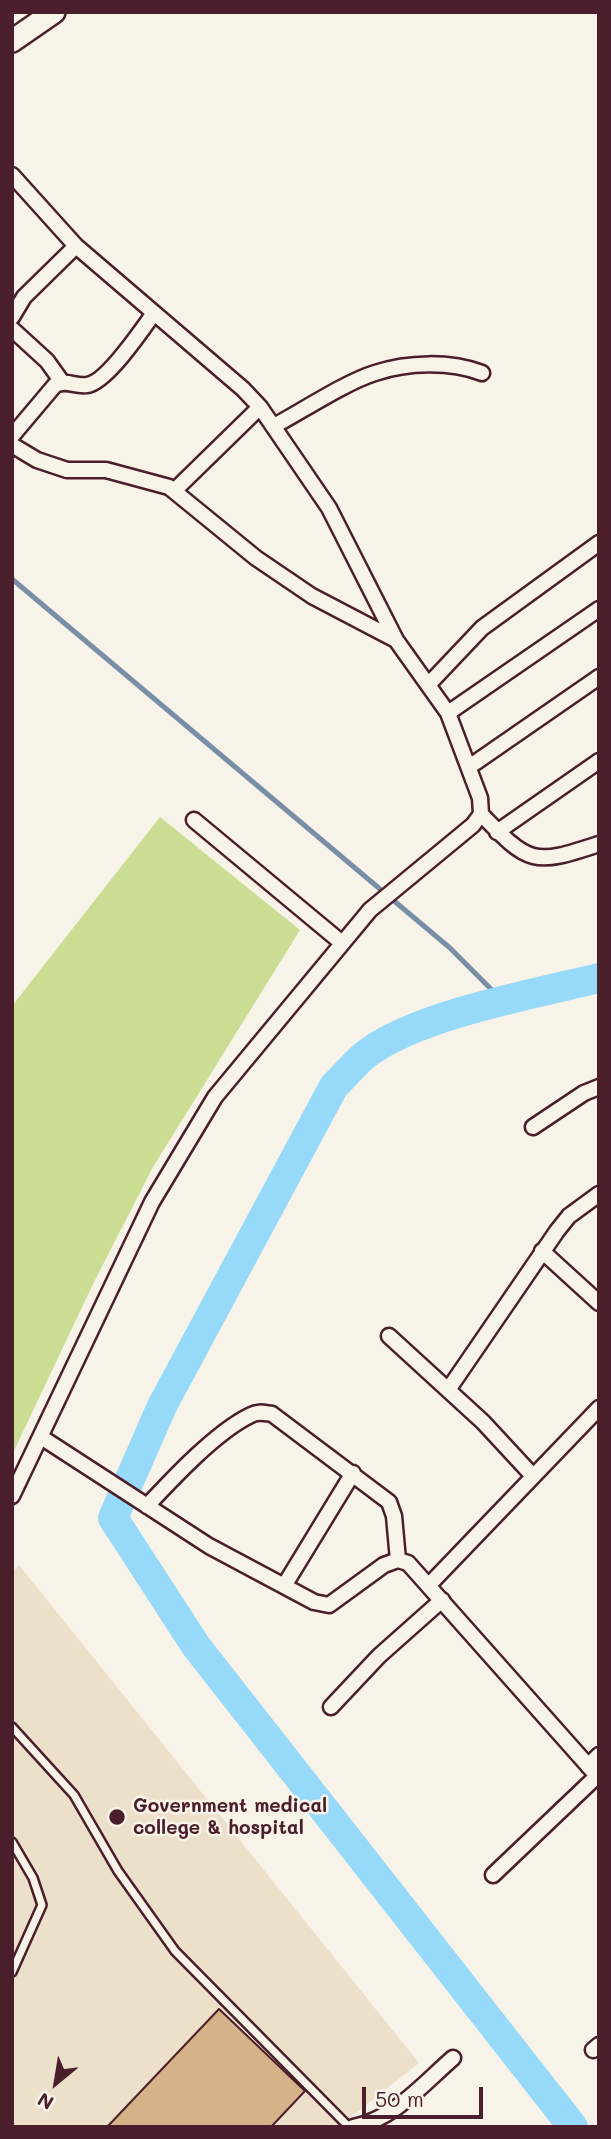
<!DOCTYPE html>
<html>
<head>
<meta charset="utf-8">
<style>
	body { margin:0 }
	#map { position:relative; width:611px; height:2139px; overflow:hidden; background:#f7f3e8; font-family:Mali,sans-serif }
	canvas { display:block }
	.frame { position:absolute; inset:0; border:14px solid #4a1f2b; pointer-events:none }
	.north { position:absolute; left:21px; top:2048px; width:70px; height:70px; -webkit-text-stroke:5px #f7f3e8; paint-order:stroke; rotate:210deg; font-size:19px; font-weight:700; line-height:28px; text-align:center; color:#4a1f2b }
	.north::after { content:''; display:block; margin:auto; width:24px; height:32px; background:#4a1f2b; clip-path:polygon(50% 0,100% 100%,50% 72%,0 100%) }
	.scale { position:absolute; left:362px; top:2087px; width:121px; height:32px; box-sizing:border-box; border:4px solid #4a1f2b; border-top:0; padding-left:9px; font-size:21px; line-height:24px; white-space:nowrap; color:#4a1f2b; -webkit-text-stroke:5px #f7f3e8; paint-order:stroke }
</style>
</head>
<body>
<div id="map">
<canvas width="611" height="2139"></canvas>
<div class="frame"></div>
<div class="north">N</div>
<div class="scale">50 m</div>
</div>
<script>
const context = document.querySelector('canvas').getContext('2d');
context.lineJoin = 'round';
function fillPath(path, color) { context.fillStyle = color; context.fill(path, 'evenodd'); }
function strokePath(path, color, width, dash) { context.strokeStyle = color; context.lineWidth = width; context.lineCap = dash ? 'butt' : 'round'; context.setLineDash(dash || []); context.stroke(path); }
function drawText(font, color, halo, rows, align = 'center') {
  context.font = font + ' Mali,sans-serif'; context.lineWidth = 5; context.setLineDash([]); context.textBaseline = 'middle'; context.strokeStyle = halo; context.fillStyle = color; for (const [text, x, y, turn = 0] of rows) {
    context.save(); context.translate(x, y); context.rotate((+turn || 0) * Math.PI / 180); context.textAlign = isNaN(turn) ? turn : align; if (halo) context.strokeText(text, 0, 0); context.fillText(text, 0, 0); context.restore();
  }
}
fillPath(new Path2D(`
	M 19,1565 L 419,2063 L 338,2127 L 12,2127 L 12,1572 Z`), '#ede0cb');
fillPath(new Path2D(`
	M 160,817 L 300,930 L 153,1167 L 93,1284 L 12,1455 L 12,1006 Z`), '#cadd92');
strokePath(new Path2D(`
	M 12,579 L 450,948 L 503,1001`), '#788fa7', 5);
strokePath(new Path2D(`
	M 573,2127 L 196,1646 L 113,1518 L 162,1406 L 334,1086 C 346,1075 356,1061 369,1052 C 422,1014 534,994 599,978`), '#97d9f9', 30);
const building = new Path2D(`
	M 219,2009 L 305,2091 L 271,2127 L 107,2127 Z`);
fillPath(building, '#d5b287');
strokePath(building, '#4a1f2b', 2);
const lane = new Path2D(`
	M 12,1727 L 74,1795 L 118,1871 L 175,1951 L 349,2127
	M 12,1842 L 33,1878 L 42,1905 L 12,1972`);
const street = new Path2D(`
	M 12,175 L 76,246 L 243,389 L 260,407 L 329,508 L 396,640 L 448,713 L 480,798 L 481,814 L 473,825 L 370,910 L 215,1097 L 152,1202 L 12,1496
	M 12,317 L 24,297 L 76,246
	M 12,329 L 47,361 L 62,382
	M 274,426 C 302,411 346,382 375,373 C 408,362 450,361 482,373
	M 12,436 L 55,385 C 67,379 75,387 87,385 C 106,383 142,330 154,313
	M 12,445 L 37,460 L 67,470 L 106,470 L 169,487 L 256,558 L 312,596 L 396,640
	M 175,490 L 260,407
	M 428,685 L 482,628 L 599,543
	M 448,713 L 599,609
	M 469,767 L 599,677
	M 481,814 C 529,864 533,866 599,844
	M 194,820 L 342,943
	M 497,832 L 599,761
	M 533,1127 L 584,1093 L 599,1087
	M 542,1251 L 599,1303
	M 389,1336 L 483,1422 L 533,1476
	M 448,1390 L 557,1231 L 569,1216 L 599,1194
	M 41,1437 L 209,1546 L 314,1602 L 329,1605 L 384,1565 L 398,1560 L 408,1563 L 599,1778
	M 147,1506 C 173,1478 217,1431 251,1415 C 258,1411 264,1413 272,1414 L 389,1502 L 394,1516 L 398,1560
	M 429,1585 L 599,1408
	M 284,1586 L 353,1473
	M 331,1707 L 379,1656 L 442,1600
	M 588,1766 L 599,1755
	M 493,1875 L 597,1776
	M 593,2050 L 599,2045
	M 353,2127 C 394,2119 422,2085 453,2058`);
const secondary = new Path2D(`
	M 12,41 L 54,12`);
strokePath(lane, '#4a1f2b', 12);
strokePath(street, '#4a1f2b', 19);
strokePath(secondary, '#4a1f2b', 26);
strokePath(lane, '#f7f3e8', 7);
strokePath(street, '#f7f3e8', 14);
strokePath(secondary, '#f7f3e8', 21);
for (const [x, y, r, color] of [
	[117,1817,9,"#4a1f2b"]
]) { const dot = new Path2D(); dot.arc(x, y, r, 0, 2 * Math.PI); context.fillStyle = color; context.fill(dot); strokePath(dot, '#f7f3e8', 2.5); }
drawText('bold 19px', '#4a1f2b', '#f7f3e8', [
	["Government medical",133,1806],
	["college & hospital",133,1828]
], 'left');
</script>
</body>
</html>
